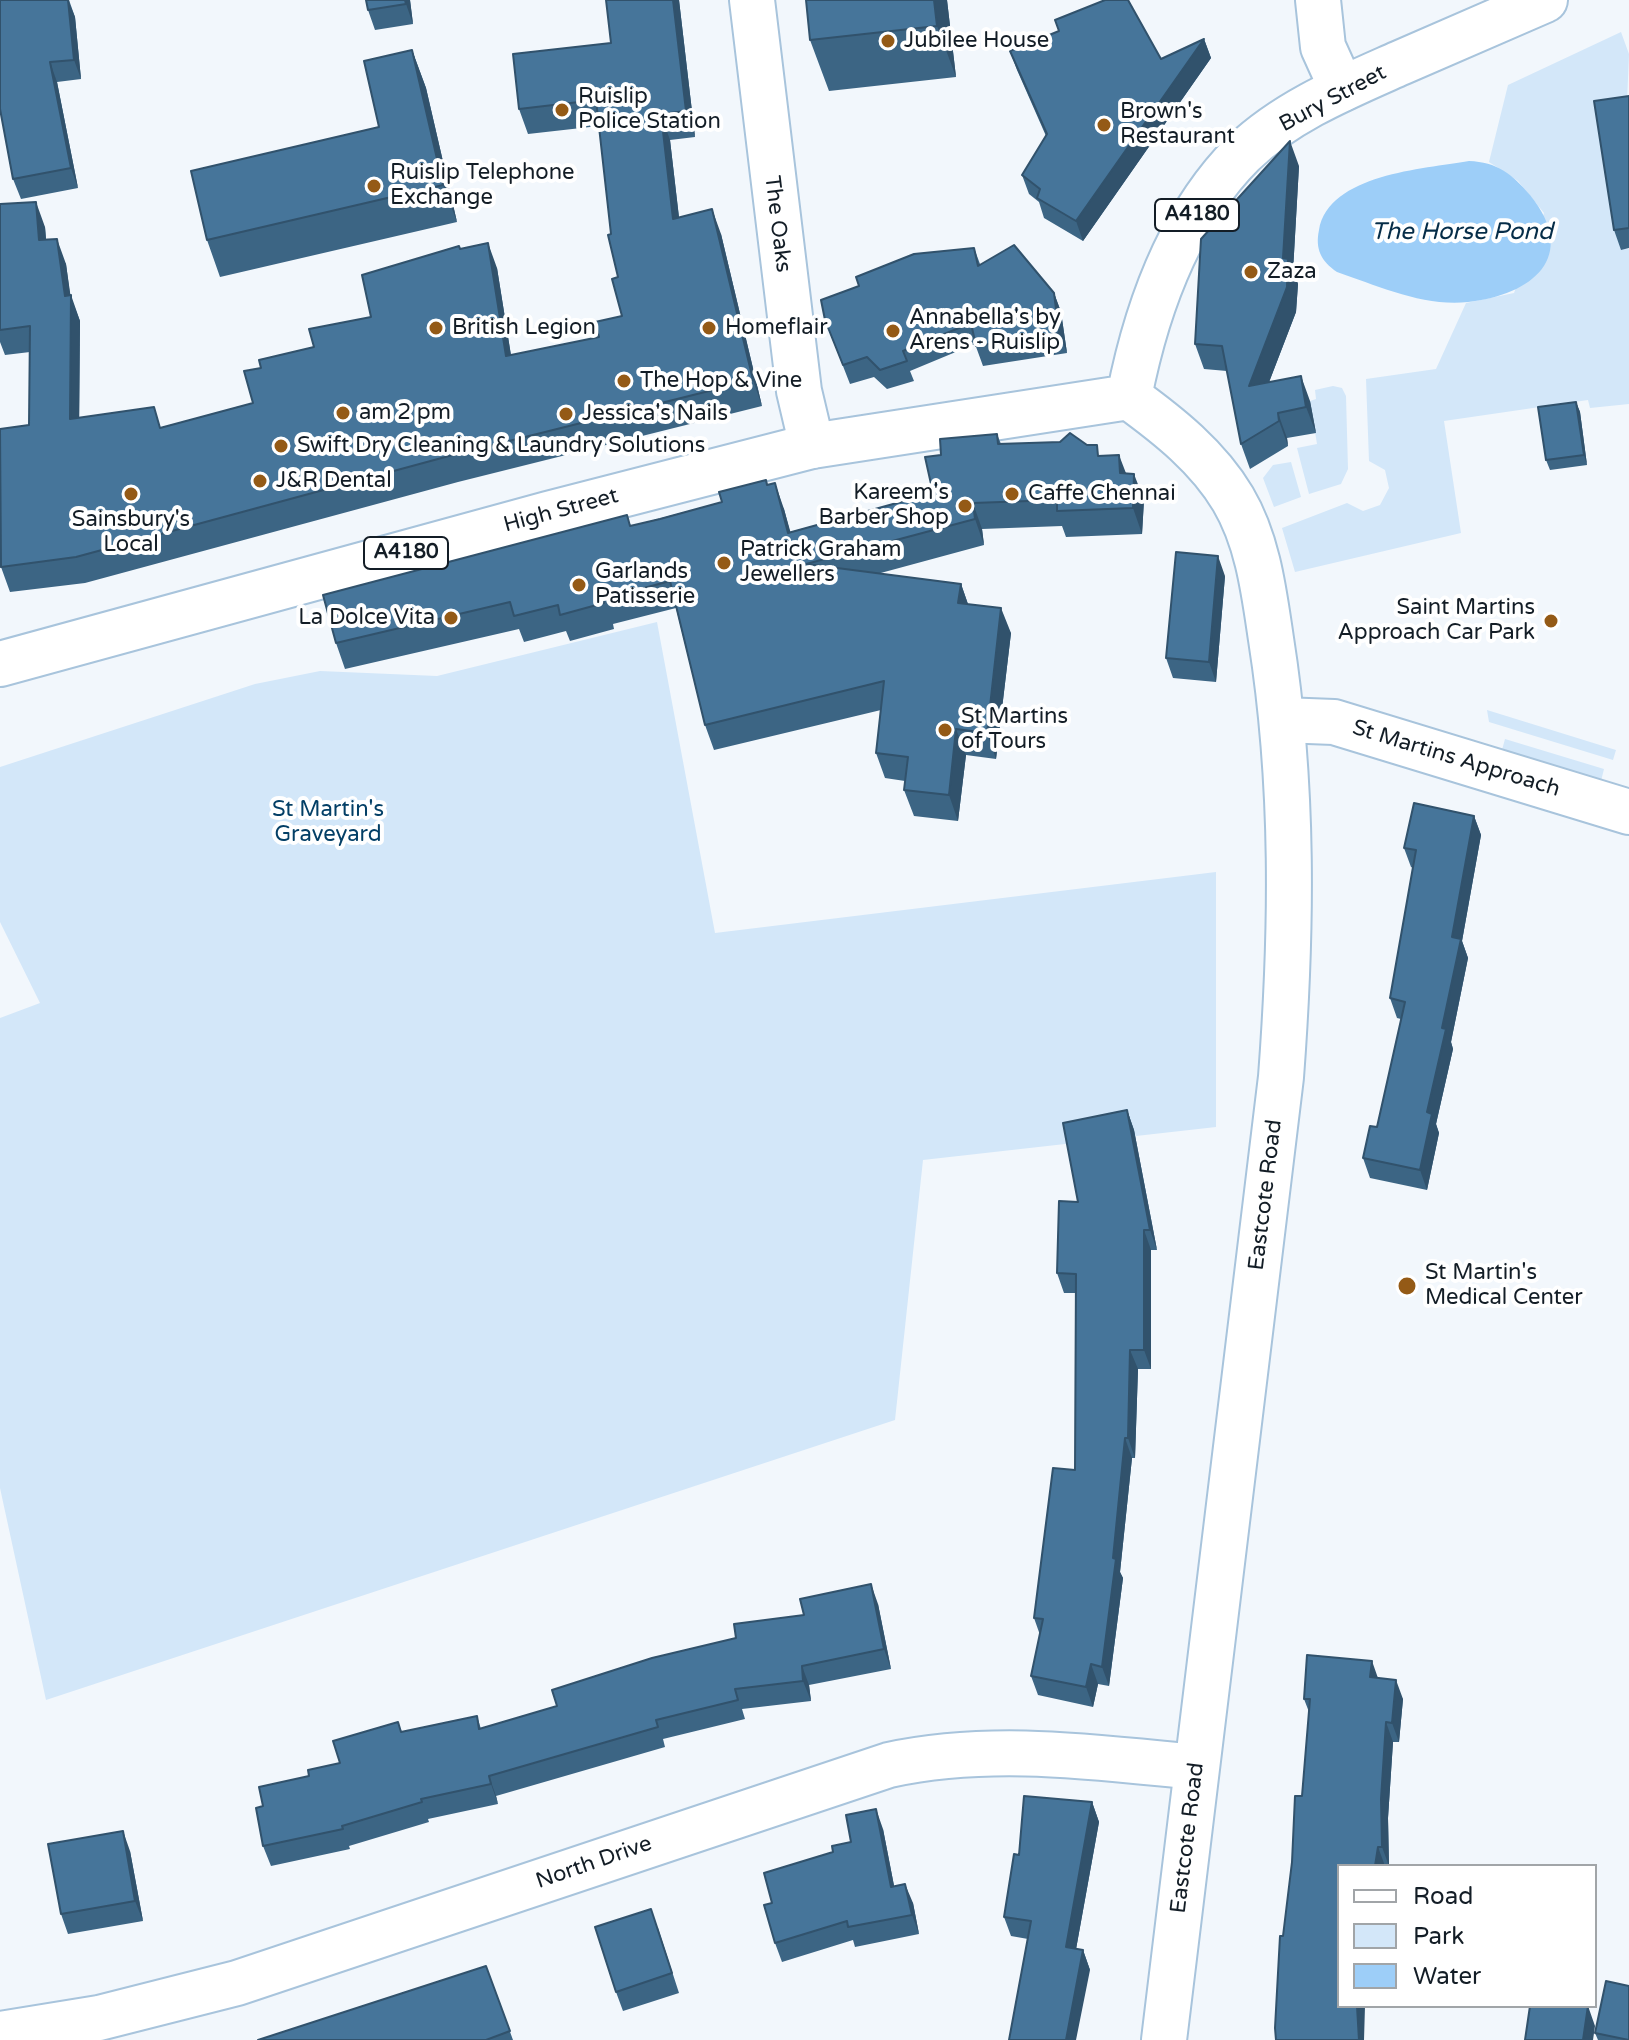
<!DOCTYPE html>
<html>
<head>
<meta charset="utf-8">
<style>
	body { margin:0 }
	#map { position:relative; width:1629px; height:2040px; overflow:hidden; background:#f2f7fc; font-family:"Varela Round",sans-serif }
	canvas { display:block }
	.legend { position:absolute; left:1337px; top:1864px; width:260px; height:144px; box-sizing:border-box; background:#fff; border:2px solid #a1a5a8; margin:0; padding:10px 14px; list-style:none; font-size:24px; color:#131d26 }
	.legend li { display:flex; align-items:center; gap:16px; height:40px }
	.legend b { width:40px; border:2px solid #a1a5a8 }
</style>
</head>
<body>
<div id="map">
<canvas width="1629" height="2040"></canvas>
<ul class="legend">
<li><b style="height:10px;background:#fff"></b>Road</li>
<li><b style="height:22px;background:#d3e7f9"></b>Park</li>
<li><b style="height:22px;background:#9dcef8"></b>Water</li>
</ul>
</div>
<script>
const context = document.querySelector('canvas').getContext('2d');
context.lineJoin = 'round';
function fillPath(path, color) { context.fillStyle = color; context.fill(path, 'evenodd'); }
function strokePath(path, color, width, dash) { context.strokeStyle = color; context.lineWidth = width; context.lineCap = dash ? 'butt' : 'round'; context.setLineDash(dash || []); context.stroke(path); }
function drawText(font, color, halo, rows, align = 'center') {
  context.font = font + ' "Varela Round",sans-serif'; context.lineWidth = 8; context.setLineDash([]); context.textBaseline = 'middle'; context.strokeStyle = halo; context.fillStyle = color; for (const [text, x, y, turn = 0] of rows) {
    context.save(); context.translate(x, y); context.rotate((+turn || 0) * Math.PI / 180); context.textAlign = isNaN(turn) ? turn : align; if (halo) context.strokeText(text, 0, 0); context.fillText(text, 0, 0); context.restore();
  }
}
fillPath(new Path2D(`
	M 1621,32 L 1629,54 L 1621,249 L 1629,249 L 1629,404 L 1590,408 L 1588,400 L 1444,421 L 1461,533 L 1295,572 L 1282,528 L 1347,503 L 1363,511 L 1380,505 L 1389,488 L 1385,470 L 1369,461 L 1366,379 L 1436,369 L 1466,303 L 1514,293 L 1544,213 L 1518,181 L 1489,162 L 1508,85 Z
	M 1333,386 L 1342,388 L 1346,396 L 1348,469 L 1341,484 L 1309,494 L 1297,448 L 1317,444 L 1310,401 L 1316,399 L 1315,390 Z
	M 1291,462 L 1301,497 L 1274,507 L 1263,478 L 1273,465 Z
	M 657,622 L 715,933 L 1216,872 L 1216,1127 L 923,1160 L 895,1420 L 46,1700 L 0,1488 L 0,1018 L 40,1003 L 0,922 L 0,767 L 255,684 L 320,671 L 437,676 Z
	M 1487,710 L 1616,750 L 1613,760 L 1489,722 Z
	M 1505,739 L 1604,769 L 1601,781 L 1502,750 Z`), '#d3e7f9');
fillPath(new Path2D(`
	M 1469,161 C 1497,162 1512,174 1530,195 C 1580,257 1532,295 1468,302 C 1424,307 1378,286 1337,272 C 1321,261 1315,249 1319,230 C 1329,174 1423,169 1469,161 Z`), '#9dcef8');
const minor = new Path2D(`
	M 752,0 L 799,391 L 812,446
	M 1318,0 L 1323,47 L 1342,89
	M 1282,720 L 1334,722 L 1629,812
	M 0,2034 L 99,2018 L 237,1983 L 889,1765 C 992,1743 1092,1757 1196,1767`);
const major = new Path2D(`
	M 1129,397 C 1169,426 1208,457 1233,499 C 1258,541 1264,592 1271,639 C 1294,785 1292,931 1281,1077 L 1164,2040
	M 1129,397 C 1146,310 1178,218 1243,153 C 1287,111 1346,87 1400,63 C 1449,42 1497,21 1545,0
	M 0,664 L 548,514 L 812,446 L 1129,397`);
strokePath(minor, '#a8c4dc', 48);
strokePath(major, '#a8c4dc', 48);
strokePath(minor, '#fff', 44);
strokePath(major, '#fff', 44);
fillPath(new Path2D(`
	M 0,0 L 69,0 L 75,17 L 81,79 L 57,82 L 78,188 L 21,199 L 13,179 Z
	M 366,0 L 410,0 L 413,24 L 375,30 L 368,10 Z
	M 679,0 L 695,137 L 670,140 L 679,217 L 721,234 L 762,406 L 458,482 L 85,583 L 10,592 L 1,567 L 29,425 L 30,352 L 5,355 L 0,342 L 0,204 L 45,227 L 46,239 L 66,264 L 70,295 L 80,321 L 79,418 L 161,428 L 253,403 L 261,368 L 314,347 L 371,317 L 460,249 L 497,268 L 511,355 L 599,337 L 622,316 L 618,277 L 611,234 L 599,126 L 528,134 L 519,109 L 611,43 Z
	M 947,0 L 956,77 L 829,91 L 810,40 Z
	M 1204,39 L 1211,58 L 1083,241 L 1044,218 L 1039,202 L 1029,194 L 1022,175 L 1046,136 L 1017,70 L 1010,51 L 1161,59 Z
	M 412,50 L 426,88 L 457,222 L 220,277 L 207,240 L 379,127 Z
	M 1629,96 L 1629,248 L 1621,250 L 1614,230 Z
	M 1299,166 L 1293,271 L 1298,284 L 1296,312 L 1269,382 L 1310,401 L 1316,433 L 1287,438 L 1288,446 L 1250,469 L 1241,444 L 1227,371 L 1204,369 L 1195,344 Z
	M 974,248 L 980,264 L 1054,293 L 1061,312 L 1067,353 L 983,366 L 975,344 L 910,371 L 914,381 L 887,389 L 874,377 L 850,384 L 825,320 Z
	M 1576,402 L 1580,412 L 1587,465 L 1550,470 L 1546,460 Z
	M 997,434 L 1001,444 L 1101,456 L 1126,473 L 1144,500 L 1142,534 L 1066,537 L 1062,526 L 982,529 L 984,545 L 877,574 L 961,584 L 968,604 L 1011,633 L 996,759 L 966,755 L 958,821 L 914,816 L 904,790 L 905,781 L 885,778 L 876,753 L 881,710 L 714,750 L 705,725 L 676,608 L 613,624 L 614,629 L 570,641 L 566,631 L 524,642 L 519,629 L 345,669 L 336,643 L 631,526 L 722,502 L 766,480 L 768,485 L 784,509 L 790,532 L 933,493 L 941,455 Z
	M 1225,576 L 1216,682 L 1173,678 L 1166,658 Z
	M 1474,816 L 1481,835 L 1462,941 L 1468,958 L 1451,1042 L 1453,1049 L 1436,1124 L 1439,1133 L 1427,1190 L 1370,1178 L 1363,1158 L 1377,1127 L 1401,1019 L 1397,1018 L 1390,998 L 1413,868 L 1411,867 L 1404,848 Z
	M 1127,1110 L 1134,1130 L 1157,1250 L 1151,1250 L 1151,1369 L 1138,1369 L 1135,1458 L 1132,1458 L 1120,1572 L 1123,1578 L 1109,1686 L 1098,1684 L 1093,1707 L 1038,1695 L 1031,1676 L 1040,1635 L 1034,1618 L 1075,1470 L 1076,1293 L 1064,1293 L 1057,1273 L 1078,1202 Z
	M 878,1604 L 891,1669 L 809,1685 L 811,1701 L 742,1709 L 745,1719 L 663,1739 L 665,1747 L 496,1796 L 498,1804 L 428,1819 L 429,1822 L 349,1846 L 350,1849 L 271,1866 L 263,1846 L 263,1806 L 309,1776 L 340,1763 L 402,1732 L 477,1716 L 481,1729 L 557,1706 L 736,1638 L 804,1615 Z
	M 1378,1678 L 1403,1699 L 1399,1742 L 1393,1742 L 1388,1818 L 1389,1866 L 1339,1866 L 1364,2040 L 1276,2040 L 1283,1936 L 1302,1796 L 1309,1712 L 1304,1699 Z
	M 1092,1802 L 1099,1822 L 1076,1949 L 1083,1950 L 1090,1970 L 1028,1939 L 1011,1936 L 1004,1917 L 1019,1855 Z
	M 883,1829 L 894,1886 L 913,1903 L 919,1934 L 855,1947 L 853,1940 L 782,1962 L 775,1943 L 772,1903 L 833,1852 L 851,1842 Z
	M 130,1851 L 143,1921 L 68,1934 L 61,1914 Z
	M 658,1928 L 679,1993 L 623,2011 L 616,1992 Z
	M 486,1966 L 513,2040 L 258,2040 Z
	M 1595,2033 L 1629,2040 L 1598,2040 Z`), '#3c6584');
fillPath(new Path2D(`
	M 68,0 L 75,17 L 81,79 L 74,60 Z
	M 405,0 L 410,0 L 413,24 L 406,4 Z
	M 673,0 L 679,0 L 695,137 L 686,111 Z
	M 934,0 L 947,0 L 956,77 L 937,26 Z
	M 1204,39 L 1211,58 L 1083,241 L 1076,221 Z
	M 412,50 L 426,88 L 457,222 L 443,185 Z
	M 50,62 L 57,82 L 78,188 L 71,168 Z
	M 661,114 L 670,140 L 682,244 L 673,219 Z
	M 1290,141 L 1299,166 L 1293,271 L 1298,284 L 1296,312 L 1258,411 L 1249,386 L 1283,258 Z
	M 36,202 L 45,227 L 48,265 L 39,240 Z
	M 712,209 L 721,234 L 762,406 L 753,380 Z
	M 57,239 L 66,264 L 71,299 L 71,295 L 80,321 L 79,445 L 70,419 L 65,296 Z
	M 488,243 L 497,268 L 515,381 L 506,356 Z
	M 1054,293 L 1061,312 L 1067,353 L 1059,333 Z
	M 1301,376 L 1310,401 L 1316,433 L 1306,407 Z
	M 1576,402 L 1580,412 L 1587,465 L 1584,455 Z
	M 1278,413 L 1287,438 L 1288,446 L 1279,421 Z
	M 1119,455 L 1129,481 L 1120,473 Z
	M 1134,474 L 1144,500 L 1142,534 L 1133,508 Z
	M 775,483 L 784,509 L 798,559 L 788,533 Z
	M 973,503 L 982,529 L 984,545 L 975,519 Z
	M 1218,556 L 1225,576 L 1216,682 L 1209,662 Z
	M 961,584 L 970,610 L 958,603 Z
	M 1001,608 L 1011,633 L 996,759 L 987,733 Z
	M 956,729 L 966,755 L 958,821 L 949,795 Z
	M 1474,816 L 1481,835 L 1462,941 L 1468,958 L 1451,1042 L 1453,1049 L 1436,1124 L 1439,1133 L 1427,1190 L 1420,1170 L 1427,1112 L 1452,937 Z
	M 1127,1110 L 1134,1130 L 1157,1250 L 1150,1230 Z
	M 1144,1230 L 1151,1250 L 1151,1369 L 1144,1350 Z
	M 1130,1350 L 1138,1369 L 1135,1458 L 1128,1438 Z
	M 1125,1438 L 1132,1458 L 1120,1572 L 1123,1578 L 1109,1686 L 1102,1667 Z
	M 871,1584 L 878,1604 L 891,1669 L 884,1649 Z
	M 1372,1661 L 1379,1681 L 1370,1677 Z
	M 1091,1664 L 1098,1684 L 1093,1707 L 1086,1687 Z
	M 802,1666 L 809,1685 L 811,1701 L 803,1681 Z
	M 1396,1680 L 1403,1699 L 1399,1742 L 1392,1723 Z
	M 1386,1722 L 1393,1742 L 1388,1818 L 1389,1866 L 1382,1847 L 1381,1799 Z
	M 489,1776 L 496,1796 L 498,1804 L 491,1784 Z
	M 1092,1802 L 1099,1822 L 1073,1966 L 1066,1947 Z
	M 876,1809 L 883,1829 L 898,1906 L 891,1887 Z
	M 123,1831 L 130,1851 L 143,1921 L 135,1901 Z
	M 1378,1847 L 1385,1866 L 1375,1866 Z
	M 905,1884 L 913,1903 L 919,1934 L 912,1915 Z
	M 1083,1950 L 1090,1970 L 1076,2040 L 1066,2040 Z
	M 1357,2006 L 1365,2006 L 1364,2040 L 1359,2040 Z
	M 1588,2006 L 1595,2026 L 1593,2040 L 1583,2040 Z`), '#31526c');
const building = new Path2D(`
	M 0,0 L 68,0 L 74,60 L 50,62 L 71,168 L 13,179 L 0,109 Z
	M 366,0 L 405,0 L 406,4 L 368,10 Z
	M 606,0 L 673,0 L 686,111 L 661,114 L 673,219 L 712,209 L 753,380 L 449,456 L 76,557 L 1,567 L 0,429 L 29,425 L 30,326 L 0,330 L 0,204 L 36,202 L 39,240 L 57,239 L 65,296 L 71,295 L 70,419 L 154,407 L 160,428 L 253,403 L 244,371 L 261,368 L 259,360 L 314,347 L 309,329 L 371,317 L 362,275 L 459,246 L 460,249 L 488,243 L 506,356 L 599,337 L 595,322 L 622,316 L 612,279 L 618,277 L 608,235 L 611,234 L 596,100 L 519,109 L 513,54 L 611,43 Z
	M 806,0 L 934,0 L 937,26 L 810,40 Z
	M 1105,0 L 1128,0 L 1161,59 L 1204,39 L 1076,221 L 1037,198 L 1040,189 L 1022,175 L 1047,134 L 1010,51 L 1059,31 L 1055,20 Z
	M 412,50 L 443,185 L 207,240 L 191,171 L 379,127 L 364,61 Z
	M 1629,96 L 1629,228 L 1614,230 L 1594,101 Z
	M 1290,141 L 1283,258 L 1288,259 L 1287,287 L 1249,386 L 1301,376 L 1306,407 L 1278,413 L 1279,421 L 1241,444 L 1222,346 L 1195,344 L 1201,239 Z
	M 1014,245 L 1054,293 L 1059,333 L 976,346 L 971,323 L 903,351 L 907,361 L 880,370 L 867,357 L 843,365 L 825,320 L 821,300 L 859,286 L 856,277 L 914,254 L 974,248 L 978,266 Z
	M 1576,402 L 1584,455 L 1546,460 L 1538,407 Z
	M 1070,433 L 1087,445 L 1097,445 L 1098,456 L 1119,455 L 1120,473 L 1134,474 L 1133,508 L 1057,511 L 1057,500 L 973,503 L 975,519 L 806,564 L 961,584 L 958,603 L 1001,608 L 987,733 L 956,729 L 949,795 L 904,790 L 908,757 L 876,753 L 884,681 L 705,725 L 670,581 L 603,599 L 604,603 L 560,615 L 558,605 L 514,616 L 510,602 L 336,643 L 323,595 L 627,515 L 630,526 L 660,519 L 722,502 L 719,492 L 766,480 L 767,485 L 775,483 L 788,533 L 933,493 L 925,457 L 941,455 L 940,439 L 997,434 L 998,444 L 1060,442 Z
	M 1176,552 L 1218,556 L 1209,662 L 1166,658 Z
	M 1414,803 L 1474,816 L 1452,937 L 1461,939 L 1442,1028 L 1446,1029 L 1427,1112 L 1432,1114 L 1420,1170 L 1363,1158 L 1370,1126 L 1377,1127 L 1405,1002 L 1390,998 L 1416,850 L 1404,848 Z
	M 1127,1110 L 1150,1230 L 1144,1230 L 1144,1350 L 1130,1350 L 1128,1438 L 1125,1438 L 1113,1558 L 1116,1559 L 1102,1667 L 1091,1664 L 1086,1687 L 1031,1676 L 1043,1619 L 1034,1618 L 1053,1468 L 1075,1470 L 1076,1274 L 1057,1273 L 1059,1201 L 1078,1202 L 1063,1123 Z
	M 871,1584 L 884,1649 L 802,1666 L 803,1681 L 735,1689 L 738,1700 L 656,1720 L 658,1727 L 489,1776 L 491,1784 L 421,1799 L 422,1802 L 342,1826 L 343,1829 L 263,1846 L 256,1808 L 263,1806 L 259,1787 L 309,1776 L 308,1770 L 340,1763 L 333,1741 L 398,1722 L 401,1732 L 477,1716 L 479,1729 L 557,1706 L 552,1690 L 652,1658 L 736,1638 L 734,1624 L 804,1615 L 800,1599 Z
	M 1307,1655 L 1372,1661 L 1370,1677 L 1396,1680 L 1392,1723 L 1386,1722 L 1381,1799 L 1382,1847 L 1378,1847 L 1375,1866 L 1339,1866 L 1339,2006 L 1357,2006 L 1359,2040 L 1276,2040 L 1275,2028 L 1280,1936 L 1283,1936 L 1292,1862 L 1295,1796 L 1302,1796 L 1310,1699 L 1304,1699 Z
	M 1024,1796 L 1092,1802 L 1066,1947 L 1083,1950 L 1066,2040 L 1068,2040 L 1009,2040 L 1031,1921 L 1004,1917 L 1014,1854 L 1019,1855 Z
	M 876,1809 L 891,1887 L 905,1884 L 912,1915 L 848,1927 L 847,1921 L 775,1943 L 764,1905 L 772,1903 L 764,1873 L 833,1852 L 832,1846 L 851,1842 L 846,1815 Z
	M 123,1831 L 135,1901 L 61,1914 L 48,1844 Z
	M 651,1909 L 672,1973 L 616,1992 L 595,1927 Z
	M 486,1966 L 510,2031 L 486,2040 L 258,2040 Z
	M 1606,1981 L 1629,1986 L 1629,2040 L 1595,2033 Z
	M 1530,2006 L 1588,2006 L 1583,2040 L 1525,2040 Z`);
fillPath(building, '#46759a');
strokePath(building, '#31526c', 2);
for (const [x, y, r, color] of [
	[888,41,8,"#945a16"],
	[562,110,8,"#945a16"],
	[1104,125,8,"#945a16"],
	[374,186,8,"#945a16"],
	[1251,272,8,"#945a16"],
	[436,328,8,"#945a16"],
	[709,328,8,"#945a16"],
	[893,331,8,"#945a16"],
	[624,381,8,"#945a16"],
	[343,413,8,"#945a16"],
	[566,414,8,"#945a16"],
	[281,446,8,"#945a16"],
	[260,481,8,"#945a16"],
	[131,494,8,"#945a16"],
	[1012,494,8,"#945a16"],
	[965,506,8,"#945a16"],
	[724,563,8,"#945a16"],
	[579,585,8,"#945a16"],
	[451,618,8,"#945a16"],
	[1551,621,8,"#945a16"],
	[945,730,8,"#945a16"],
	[1407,1286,10,"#945a16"]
]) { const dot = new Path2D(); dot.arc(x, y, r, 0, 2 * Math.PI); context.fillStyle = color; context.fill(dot); strokePath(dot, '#fff', 3); }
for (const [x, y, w] of [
	[1197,215,84],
	[406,553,84]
]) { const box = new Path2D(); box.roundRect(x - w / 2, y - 16, w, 32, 6); context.fillStyle = '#fff'; context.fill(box); strokePath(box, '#131d26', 2); }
drawText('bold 20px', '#131d26', null, [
	["A4180",1197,215],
	["A4180",406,553]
]);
drawText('22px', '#131d26', '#fff', [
	["Jubilee House",904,41],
	["Ruislip",578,97],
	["Police Station",578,122],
	["Brown's",1120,112],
	["Restaurant",1120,137],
	["Ruislip Telephone",390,173],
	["Exchange",390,198],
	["Zaza",1267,272],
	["Annabella's by",909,318],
	["Arens - Ruislip",909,343],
	["British Legion",452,328],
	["Homeflair",725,328],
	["The Hop & Vine",640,381],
	["am 2 pm",359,413],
	["Jessica's Nails",582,414],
	["Swift Dry Cleaning & Laundry Solutions",297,446],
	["J&R Dental",276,481],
	["Kareem's",949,493,"right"],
	["Barber Shop",949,518,"right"],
	["Caffe Chennai",1028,494],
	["Sainsbury's",131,520,"center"],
	["Local",131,545,"center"],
	["Patrick Graham",740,550],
	["Jewellers",740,575],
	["Garlands",595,572],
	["Patisserie",595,597],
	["Saint Martins",1535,608,"right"],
	["Approach Car Park",1535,633,"right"],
	["La Dolce Vita",435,618,"right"],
	["St Martins",961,717],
	["of Tours",961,742],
	["St Martin's",1425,1273],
	["Medical Center",1425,1298]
], 'left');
drawText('22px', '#131d26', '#fff', [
	["Bury Street",1333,99,-28],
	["The Oaks",777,224,83],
	["High Street",561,511,-15],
	["St Martins Approach",1456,759,17],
	["Eastcote Road",1266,1195,-83],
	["Eastcote Road",1188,1838,-83],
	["North Drive",594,1863,-19]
]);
drawText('22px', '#033f66', '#fff', [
	["St Martin's",328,810],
	["Graveyard",328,835]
]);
drawText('italic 24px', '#062d48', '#fff', [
	["The Horse Pond",1462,233]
]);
</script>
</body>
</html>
